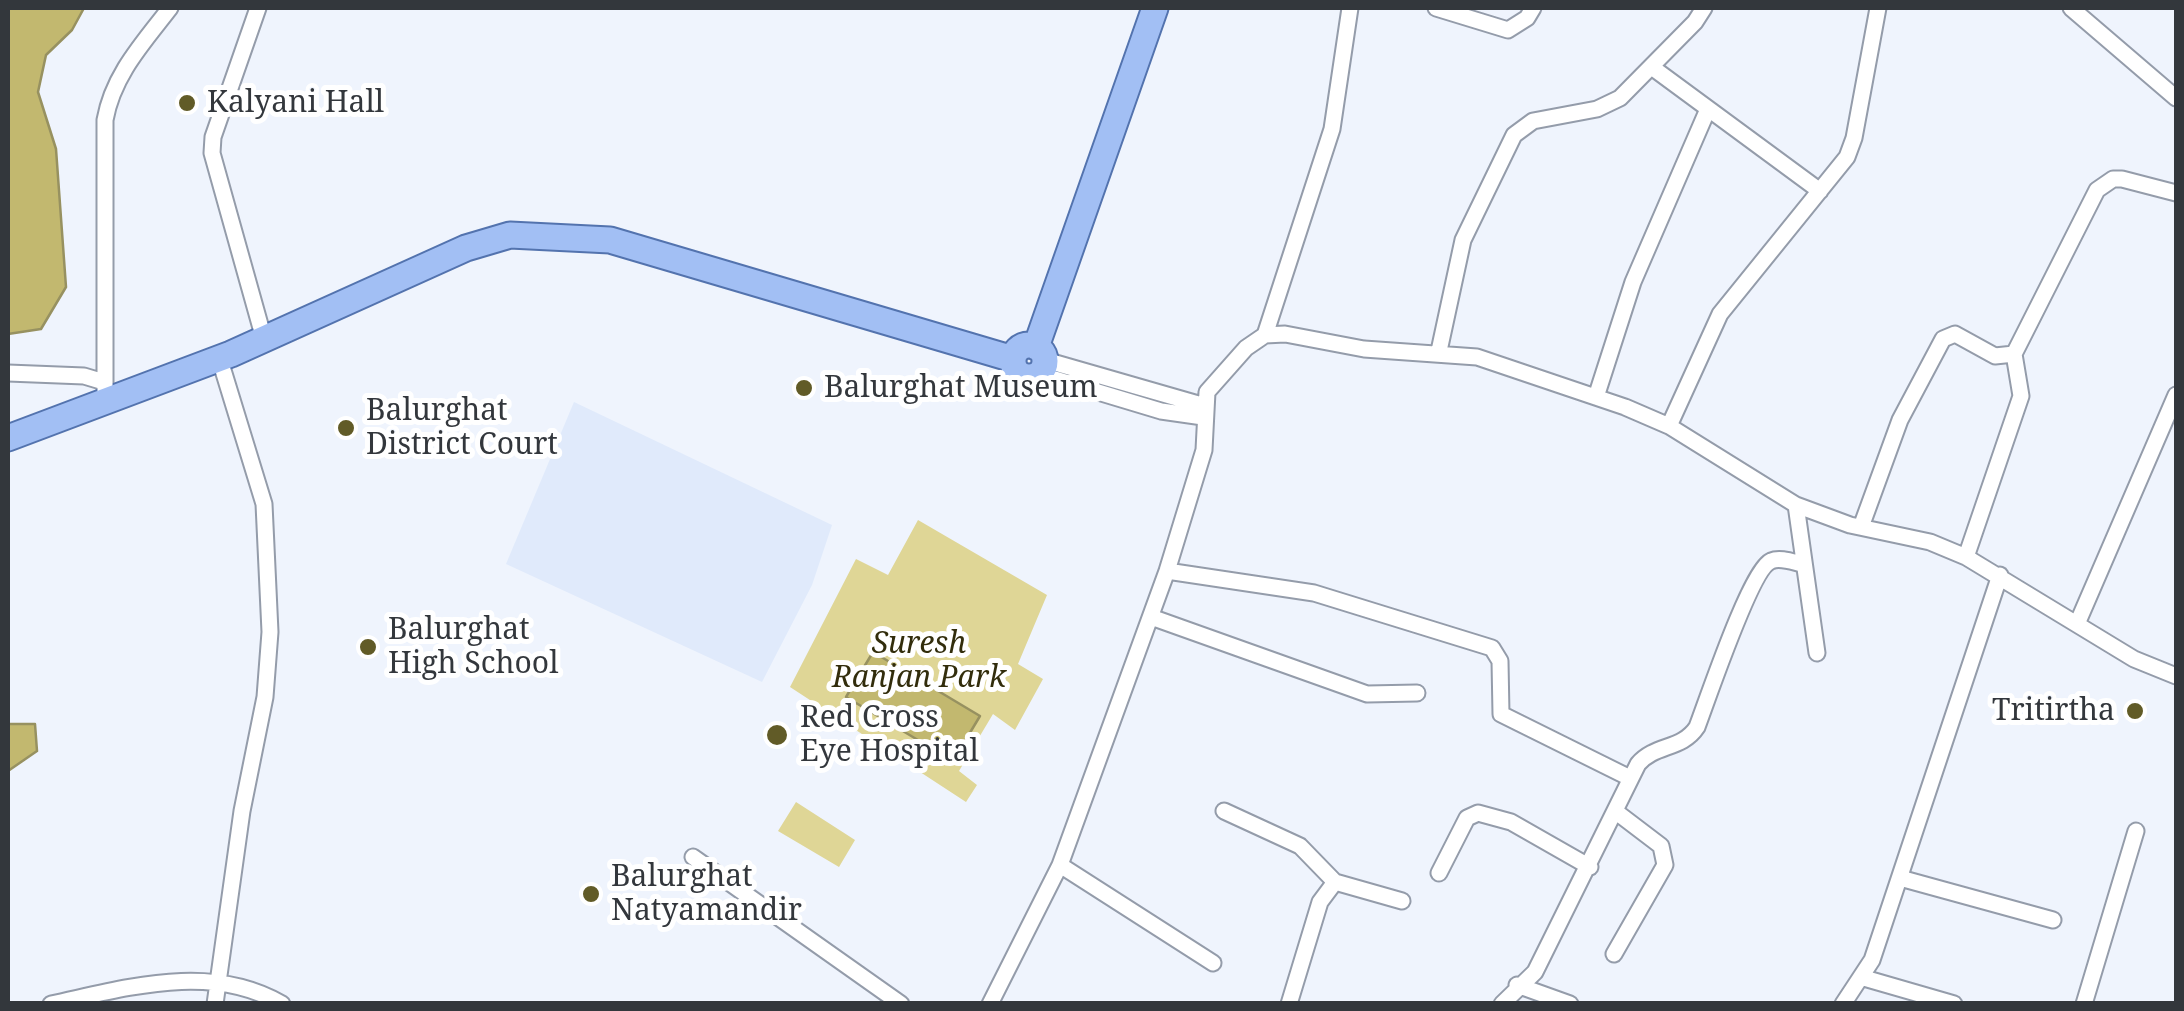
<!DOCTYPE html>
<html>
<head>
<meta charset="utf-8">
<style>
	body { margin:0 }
	#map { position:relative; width:2184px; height:1011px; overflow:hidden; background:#eff4fd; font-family:"Noto Serif",serif }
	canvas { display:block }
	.frame { position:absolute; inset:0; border:10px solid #33373c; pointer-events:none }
</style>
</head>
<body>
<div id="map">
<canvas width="2184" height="1011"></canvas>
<div class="frame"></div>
</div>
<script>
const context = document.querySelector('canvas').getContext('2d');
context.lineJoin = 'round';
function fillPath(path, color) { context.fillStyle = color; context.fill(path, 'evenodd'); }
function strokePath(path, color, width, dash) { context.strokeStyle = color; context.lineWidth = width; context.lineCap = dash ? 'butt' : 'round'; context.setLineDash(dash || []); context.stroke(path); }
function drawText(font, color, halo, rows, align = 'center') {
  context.font = font + ' "Noto Serif",serif'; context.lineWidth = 10; context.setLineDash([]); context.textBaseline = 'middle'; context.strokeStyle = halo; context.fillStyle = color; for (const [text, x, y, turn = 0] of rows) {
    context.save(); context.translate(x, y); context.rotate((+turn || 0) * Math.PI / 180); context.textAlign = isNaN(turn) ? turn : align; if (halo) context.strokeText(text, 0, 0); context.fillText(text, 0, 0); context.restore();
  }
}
fillPath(new Path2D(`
	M 574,402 L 832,525 L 812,585 L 762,682 L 506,564 Z`), '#e0eafb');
fillPath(new Path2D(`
	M 918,520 L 1047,595 L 1018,664 L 1043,679 L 1015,730 L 993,714 L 959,771 L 977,785 L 966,802 L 790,687 L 856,559 L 888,575 Z
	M 796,802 L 855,840 L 839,867 L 778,831 Z`), '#dfd696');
const water = new Path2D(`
	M 8,8 L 84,8 L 72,30 L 46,55 L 38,92 L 56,149 L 66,287 L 41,329 L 8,334 Z
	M 873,652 L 980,716 L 953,761 L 846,697 Z
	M 8,724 L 35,724 L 37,751 L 8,771 Z`);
fillPath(water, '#c2b86f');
strokePath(water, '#979160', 2.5);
const minor = new Path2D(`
	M 258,8 L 213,137 L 212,153 L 264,339
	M 1436,8 L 1508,30 L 1527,18 L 1533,8
	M 2071,8 L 2176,98
	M 1653,68 L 1820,191
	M 1265,335 L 1332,129 L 1350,8
	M 1439,351 L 1463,240 L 1514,135 L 1533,121 L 1597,109 L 1620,98 L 1695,22 L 1704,8
	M 1045,360 L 1205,406
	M 8,373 L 84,376 L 104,382
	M 1038,374 L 1161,411 L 1203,417
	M 1596,397 L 1633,282 L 1708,109
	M 105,402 L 105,120 C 113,75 143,43 170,8
	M 1669,426 L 1720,314 L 1847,157 L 1854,138 L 1878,8
	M 1796,505 L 1817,653
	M 1861,527 L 1900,420 L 1943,339 L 1955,334 L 1995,356 L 2014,354 L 2097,190 L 2113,179 L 2122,179 L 2176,193
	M 1966,557 L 2021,396 L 2014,354
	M 1167,571 L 1314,593 L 1492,648 L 1500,661 L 1501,714 L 1630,778
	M 1151,617 L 1367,694 L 1417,693
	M 2077,624 L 2176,395
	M 1224,811 L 1300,846 L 1335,882
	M 693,857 L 901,1004
	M 1060,865 L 1213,963
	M 1439,873 L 1467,818 L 1478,813 L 1511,822 L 1590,867
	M 1900,878 L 2053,920
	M 1614,954 L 1665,865 L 1661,846 L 1615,811
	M 1864,978 L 1954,1004
	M 1517,985 L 1570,1004
	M 51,1004 C 127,988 210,962 282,1004
	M 215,1004 L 242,811 L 265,697 L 270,632 L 264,504 L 219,357
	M 990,1004 L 1060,865 L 1167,571 L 1204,450 L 1207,392 L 1246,348 L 1265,335 L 1285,334 L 1364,349 L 1477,357 L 1625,407 L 1669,426 L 1796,505 L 1850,525 L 1930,542 L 1966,557 L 2134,659 L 2176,676
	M 1289,1004 L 1320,902 L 1335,882 L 1402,901
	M 1502,1004 L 1535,972 L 1638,764 C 1655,744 1682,750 1697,727 C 1707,701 1751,569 1771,561 C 1780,557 1793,562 1802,564
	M 1843,1004 L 1872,960 L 2000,575
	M 2084,1004 L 2136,831`);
const primary = new Path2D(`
	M1013 361a16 16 0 1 1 32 0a16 16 0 1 1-32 0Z
	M 1036,347 L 1155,8
	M 8,438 L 231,354 L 466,248 L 510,235 L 610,240 L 1013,359`);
strokePath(minor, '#949caa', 19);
strokePath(primary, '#5373ae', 29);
strokePath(minor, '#fff', 15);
strokePath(primary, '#a2bff4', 25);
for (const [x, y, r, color] of [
	[187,103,10,"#615b27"],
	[804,388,10,"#615b27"],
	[346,428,10,"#615b27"],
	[368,647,10,"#615b27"],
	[2135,711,10,"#615b27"],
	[777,735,12,"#615b27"],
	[591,894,10,"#615b27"]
]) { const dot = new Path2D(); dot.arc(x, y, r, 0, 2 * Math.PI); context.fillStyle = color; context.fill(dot); strokePath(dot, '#fff', 4); }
drawText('30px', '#33373c', '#fff', [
	["Kalyani Hall",207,103],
	["Balurghat Museum",824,388],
	["Balurghat",366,411],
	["District Court",366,445],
	["Balurghat",388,630],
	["High School",388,664],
	["Tritirtha",2115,711,"right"],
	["Red Cross",800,718],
	["Eye Hospital",800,752],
	["Balurghat",611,877],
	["Natyamandir",611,911]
], 'left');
drawText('italic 30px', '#322d0c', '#fff', [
	["Suresh",919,644],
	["Ranjan Park",919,678]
]);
</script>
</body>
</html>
